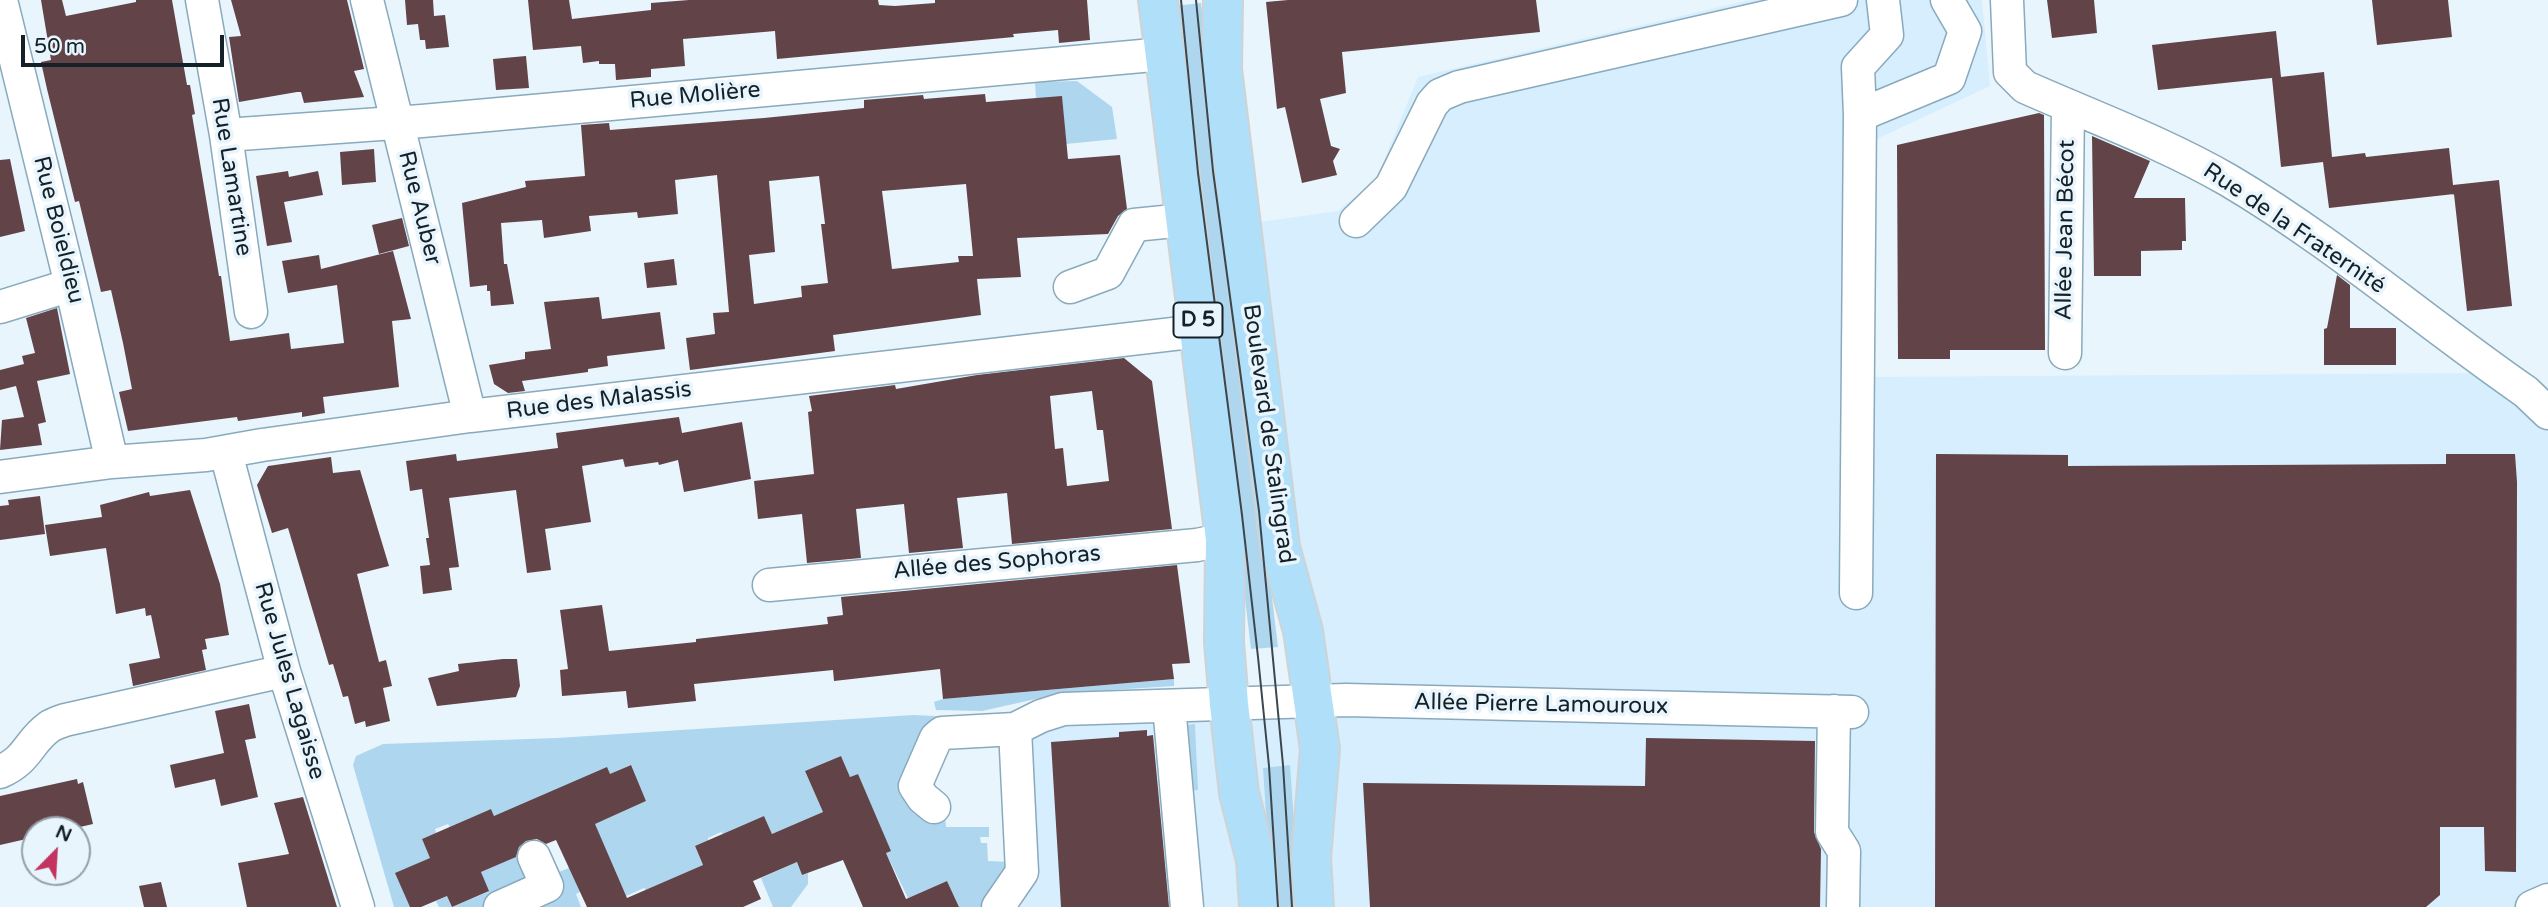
<!DOCTYPE html>
<html>
<head>
<meta charset="utf-8">
<style>
	body { margin:0 }
	#map { position:relative; width:2548px; height:907px; overflow:hidden; background:#e8f5fd; font-family:"Varela Round",sans-serif }
	canvas { display:block }
	.north { position:absolute; left:21px; top:816px; width:70px; height:70px; box-sizing:border-box; background:#e8f5fd; border:2px solid #94a0a8; border-radius:50%; rotate:24deg; font-size:19px; font-weight:700; line-height:28px; text-align:center; color:#152129 }
	.north::after { content:''; display:block; margin:auto; width:24px; height:32px; background:#c2345f; clip-path:polygon(50% 0,100% 100%,50% 72%,0 100%) }
	.scale { position:absolute; left:21px; top:35px; width:203px; height:32px; box-sizing:border-box; border:4px solid #152129; border-top:0; padding-left:9px; font-size:21px; line-height:24px; white-space:nowrap; color:#152129; -webkit-text-stroke:5px #e8f5fd; paint-order:stroke }
</style>
</head>
<body>
<div id="map">
<canvas width="2548" height="907"></canvas>
<div class="north">N</div>
<div class="scale">50 m</div>
</div>
<script>
const context = document.querySelector('canvas').getContext('2d');
context.lineJoin = 'round';
function fillPath(path, color) { context.fillStyle = color; context.fill(path, 'evenodd'); }
function strokePath(path, color, width, dash) { context.strokeStyle = color; context.lineWidth = width; context.lineCap = dash ? 'butt' : 'round'; context.setLineDash(dash || []); context.stroke(path); }
function drawText(font, color, halo, rows, align = 'center') {
  context.font = font + ' "Varela Round",sans-serif'; context.lineWidth = 7; context.setLineDash([]); context.textBaseline = 'middle'; context.strokeStyle = halo; context.fillStyle = color; for (const [text, x, y, turn = 0] of rows) {
    context.save(); context.translate(x, y); context.rotate((+turn || 0) * Math.PI / 180); context.textAlign = isNaN(turn) ? turn : align; if (halo) context.strokeText(text, 0, 0); context.fillText(text, 0, 0); context.restore();
  }
}
fillPath(new Path2D(`
	M 1750,0 L 1982,0 L 1990,86 L 1866,144 L 1866,377 L 2499,373 L 2548,413 L 2548,907 L 998,907 L 1022,872 L 1015,729 L 1313,701 L 1239,225 L 1338,211 L 1376,180 L 1418,77 Z`), '#d6eefd');
fillPath(new Path2D(`
	M 1201,3 L 1278,647 L 1251,649 L 1174,6 Z
	M 1077,81 L 1112,107 L 1117,139 L 1066,144 L 1062,97 L 1036,99 L 1035,82 Z
	M 1174,679 L 1174,686 L 1063,693 L 982,711 L 936,710 L 934,702 L 943,699 Z
	M 913,715 L 958,717 L 917,754 L 945,815 L 946,827 L 989,827 L 989,837 L 980,837 L 981,843 L 987,843 L 988,861 L 1010,862 L 994,893 L 982,907 L 959,907 L 947,881 L 908,898 L 886,853 L 858,774 L 850,777 L 841,756 L 805,771 L 823,812 L 773,836 L 764,816 L 723,834 L 721,832 L 708,838 L 708,841 L 695,847 L 703,865 L 646,890 L 644,888 L 626,896 L 593,821 L 604,820 L 646,801 L 630,765 L 500,828 L 491,809 L 450,827 L 448,824 L 435,829 L 436,833 L 422,839 L 430,858 L 410,907 L 394,907 L 353,765 L 356,756 L 383,744 L 557,738 Z
	M 1195,724 L 1198,790 L 1190,791 L 1187,725 Z
	M 1290,765 L 1300,907 L 1272,907 L 1263,768 Z
	M 527,852 L 536,873 L 488,907 L 439,907 L 436,901 L 447,896 L 452,907 L 488,892 L 481,872 Z
	M 797,862 L 802,875 L 808,873 L 808,884 L 791,907 L 773,907 L 761,878 Z
	M 572,867 L 582,891 L 576,894 L 581,907 L 528,907 L 556,873 Z`), '#aed7ef');
fillPath(new Path2D(`
	M 41,0 L 62,0 L 66,16 L 136,2 L 136,0 L 172,0 L 187,85 L 190,85 L 195,114 L 192,115 L 219,276 L 221,276 L 230,341 L 289,333 L 291,349 L 344,343 L 337,285 L 288,293 L 282,261 L 319,255 L 321,269 L 393,251 L 411,319 L 392,321 L 399,387 L 323,397 L 325,413 L 302,417 L 302,412 L 238,421 L 237,417 L 128,431 L 119,392 L 132,389 L 123,343 L 111,290 L 101,292 L 79,201 L 75,202 L 47,89 L 41,62 L 51,60 Z
	M 231,0 L 347,0 L 364,69 L 354,71 L 364,97 L 304,103 L 301,92 L 297,92 L 239,102 L 229,37 L 241,36 Z
	M 405,0 L 433,0 L 434,16 L 445,15 L 449,47 L 426,49 L 425,40 L 420,40 L 418,24 L 407,25 Z
	M 528,0 L 569,0 L 572,19 L 651,10 L 651,3 L 689,0 L 878,0 L 879,5 L 895,6 L 935,3 L 935,0 L 1087,0 L 1090,40 L 1059,43 L 1058,30 L 1013,34 L 1014,37 L 777,59 L 775,31 L 683,39 L 685,66 L 651,69 L 651,77 L 616,80 L 615,64 L 599,64 L 599,61 L 583,63 L 581,46 L 533,50 Z
	M 1288,0 L 1536,0 L 1540,32 L 1342,52 L 1346,93 L 1320,99 L 1331,146 L 1340,149 L 1333,161 L 1337,175 L 1302,183 L 1285,107 L 1277,109 L 1266,2 Z
	M 2047,0 L 2094,0 L 2097,33 L 2052,38 Z
	M 2372,0 L 2448,0 L 2452,37 L 2377,45 Z
	M 2276,31 L 2281,77 L 2158,90 L 2152,45 Z
	M 526,56 L 529,88 L 496,90 L 493,59 Z
	M 2324,72 L 2332,157 L 2365,153 L 2366,157 L 2449,148 L 2454,194 L 2329,208 L 2323,162 L 2281,167 L 2272,78 Z
	M 985,94 L 986,102 L 1062,96 L 1068,159 L 1120,155 L 1127,209 L 1118,216 L 1108,234 L 1017,238 L 1021,277 L 977,279 L 981,315 L 833,335 L 835,351 L 690,370 L 686,338 L 715,334 L 713,313 L 729,312 L 717,175 L 675,180 L 678,214 L 638,218 L 637,212 L 589,216 L 591,231 L 544,238 L 542,220 L 501,223 L 504,264 L 507,264 L 514,304 L 491,306 L 490,291 L 487,291 L 487,285 L 470,287 L 462,203 L 526,187 L 525,181 L 585,176 L 581,125 L 609,123 L 610,130 L 764,118 L 864,108 L 864,100 L 923,95 L 924,99 ZM 819,176 L 825,224 L 821,224 L 828,283 L 801,286 L 802,297 L 754,304 L 749,255 L 775,252 L 769,181 ZM 966,184 L 973,256 L 958,256 L 959,262 L 892,269 L 882,191 Z
	M 2039,113 L 2044,115 L 2045,350 L 1950,350 L 1950,359 L 1898,359 L 1897,145 Z
	M 2092,136 L 2150,161 L 2134,198 L 2185,198 L 2186,241 L 2182,241 L 2182,250 L 2141,251 L 2141,276 L 2094,276 Z
	M 374,149 L 376,182 L 342,185 L 340,152 Z
	M 10,159 L 25,231 L 0,237 L 0,160 Z
	M 288,171 L 289,177 L 318,171 L 323,195 L 284,202 L 292,242 L 267,246 L 256,176 Z
	M 2499,180 L 2512,306 L 2467,311 L 2453,185 Z
	M 402,218 L 409,246 L 379,254 L 372,225 Z
	M 674,259 L 677,285 L 647,288 L 644,263 Z
	M 2337,275 L 2350,285 L 2350,328 L 2396,328 L 2396,365 L 2324,365 L 2324,329 L 2327,328 Z
	M 599,297 L 602,319 L 660,312 L 665,349 L 607,356 L 608,366 L 588,369 L 588,372 L 522,381 L 525,391 L 508,393 L 494,384 L 489,365 L 525,359 L 525,352 L 551,349 L 544,302 Z
	M 57,308 L 70,374 L 37,381 L 46,422 L 38,424 L 42,445 L 0,450 L 2,420 L 24,417 L 16,386 L 0,390 L 0,370 L 24,364 L 22,356 L 35,353 L 26,318 Z
	M 1124,358 L 1152,381 L 1172,529 L 1012,544 L 1007,493 L 957,498 L 963,548 L 909,553 L 904,504 L 856,509 L 861,558 L 807,563 L 802,514 L 758,519 L 754,481 L 814,474 L 808,412 L 812,411 L 809,396 L 895,385 L 896,389 L 977,375 ZM 1092,391 L 1097,430 L 1103,430 L 1109,481 L 1067,486 L 1063,448 L 1055,449 L 1050,396 Z
	M 679,417 L 682,433 L 742,422 L 751,479 L 684,492 L 678,460 L 659,465 L 658,462 L 625,467 L 623,459 L 582,466 L 591,522 L 545,529 L 551,570 L 527,573 L 516,490 L 449,498 L 459,567 L 449,568 L 452,590 L 423,594 L 420,566 L 430,565 L 426,538 L 429,538 L 422,489 L 410,491 L 406,461 L 456,454 L 457,461 L 558,448 L 556,433 Z
	M 1936,454 L 2068,455 L 2068,466 L 2446,464 L 2446,454 L 2515,454 L 2517,482 L 2516,872 L 2485,871 L 2484,827 L 2440,827 L 2440,895 L 2426,907 L 1935,907 Z
	M 331,457 L 333,473 L 360,470 L 389,566 L 357,574 L 379,662 L 386,660 L 392,686 L 383,688 L 390,721 L 366,727 L 365,721 L 355,724 L 348,696 L 343,697 L 333,664 L 329,665 L 288,528 L 272,533 L 257,485 L 268,466 Z
	M 190,490 L 220,584 L 229,635 L 205,639 L 207,649 L 202,650 L 206,670 L 133,686 L 129,664 L 160,658 L 151,615 L 146,616 L 145,608 L 116,614 L 106,548 L 50,556 L 45,525 L 102,517 L 100,505 L 149,492 L 150,496 Z
	M 40,496 L 45,534 L 0,540 L 0,506 L 9,505 L 8,500 Z
	M 1177,565 L 1190,663 L 1172,664 L 1174,679 L 943,699 L 940,669 L 834,681 L 833,670 L 694,684 L 696,701 L 628,708 L 626,691 L 562,696 L 560,670 L 568,669 L 560,610 L 602,605 L 609,651 L 696,642 L 696,639 L 828,624 L 827,617 L 843,615 L 841,597 Z
	M 503,659 L 517,659 L 520,686 L 516,697 L 437,706 L 428,678 L 459,671 L 458,664 Z
	M 249,704 L 256,738 L 245,740 L 258,797 L 221,806 L 215,779 L 175,788 L 170,765 L 224,753 L 215,711 Z
	M 1147,730 L 1147,736 L 1153,735 L 1169,907 L 1061,907 L 1051,742 L 1119,737 L 1119,732 Z
	M 1646,738 L 1815,741 L 1814,832 L 1821,849 L 1820,907 L 1370,907 L 1363,783 L 1645,786 Z
	M 841,756 L 850,777 L 858,774 L 891,851 L 886,853 L 906,899 L 947,881 L 959,907 L 863,907 L 843,860 L 802,875 L 797,862 L 753,881 L 761,899 L 743,907 L 587,907 L 556,840 L 546,844 L 537,839 L 526,841 L 519,847 L 516,857 L 481,872 L 489,891 L 452,907 L 447,896 L 421,907 L 410,907 L 395,873 L 430,858 L 422,839 L 491,809 L 494,816 L 607,767 L 610,774 L 631,765 L 646,801 L 595,824 L 627,898 L 703,865 L 695,846 L 764,816 L 772,834 L 823,812 L 805,771 Z
	M 77,779 L 78,784 L 83,782 L 93,824 L 67,830 L 35,830 L 35,837 L 0,845 L 0,796 Z
	M 303,797 L 337,907 L 247,907 L 238,863 L 289,854 L 274,803 Z
	M 161,882 L 167,907 L 144,907 L 139,886 Z`), '#624348');
const minor = new Path2D(`
	M 1,0 L 71,285 L 112,462
	M 202,0 L 226,135 L 251,312
	M 367,0 L 470,416
	M 2007,0 L 2010,72 L 2025,87 C 2093,117 2164,143 2228,180 C 2333,242 2426,323 2526,392 L 2548,413
	M 1860,115 L 1858,67 L 1887,35 L 1883,0
	M 226,135 L 422,121 L 1164,54
	M 1356,221 L 1391,187 L 1432,104 L 1440,95 L 1459,87 L 1841,0
	M 1070,287 L 1108,273 L 1134,225 L 1184,220
	M 0,307 L 71,285
	M 2065,353 L 2068,106
	M 226,453 L 284,671 L 358,907
	M 0,477 L 112,462 L 206,455 L 262,445 L 470,416 L 1199,331
	M 769,585 L 1197,545 L 1225,539
	M 1856,593 L 1860,115 L 1949,78 L 1965,31 L 1947,0
	M 1169,706 L 1187,907
	M 1834,711 L 1832,832 L 1844,851 L 1843,907
	M 0,772 C 29,759 28,742 49,727 C 53,724 60,722 65,720 L 284,671
	M 934,807 L 923,798 L 915,786 L 936,738 L 942,733 L 1015,729 L 1041,716 L 1063,709 L 1346,700 L 1852,712
	M 500,907 L 547,886 L 534,857
	M 998,907 L 1022,872 L 1015,729
	M 2532,907 L 2548,900`);
const major = new Path2D(`
	M 1158,0 L 1225,539 L 1224,642 L 1229,704 L 1239,793 L 1256,860 L 1259,907
	M 1223,0 L 1222,69 L 1280,547 L 1303,631 L 1320,749 L 1311,858 L 1314,907`);
strokePath(minor, '#89aabc', 35);
strokePath(major, '#d0d3d4', 42);
strokePath(minor, '#fff', 32);
strokePath(major, '#afdff9', 38);
strokePath(new Path2D(`
	M 1181,0 L 1198,173 L 1242,515 L 1258,657 L 1269,766 L 1278,907
	M 1196,0 L 1213,171 L 1259,511 L 1283,765 L 1292,907`), '#3b474f', 2);
for (const [x, y, w] of [
	[1198,320,49]
]) { const box = new Path2D(); box.roundRect(x - w / 2, y - 17.5, w, 35, 5); context.fillStyle = '#e8f5fd'; context.fill(box); strokePath(box, '#152129', 2); }
drawText('bold 21px', '#152129', null, [
	["D 5",1198,320]
]);
drawText('23px', '#152129', '#e8f5fd', [
	["Rue Molière",695,96,-5],
	["Rue Lamartine",231,177,81],
	["Rue Auber",419,208,76],
	["Rue de la Fraternité",2294,229,34],
	["Rue Boieldieu",58,230,76],
	["Allée Jean Bécot",2066,230,-89],
	["Rue des Malassis",599,401,-7],
	["Boulevard de Stalingrad",1268,434,82],
	["Allée des Sophoras",997,563,-5],
	["Rue Jules Lagaisse",289,681,74],
	["Allée Pierre Lamouroux",1541,705,1]
]);
</script>
</body>
</html>
